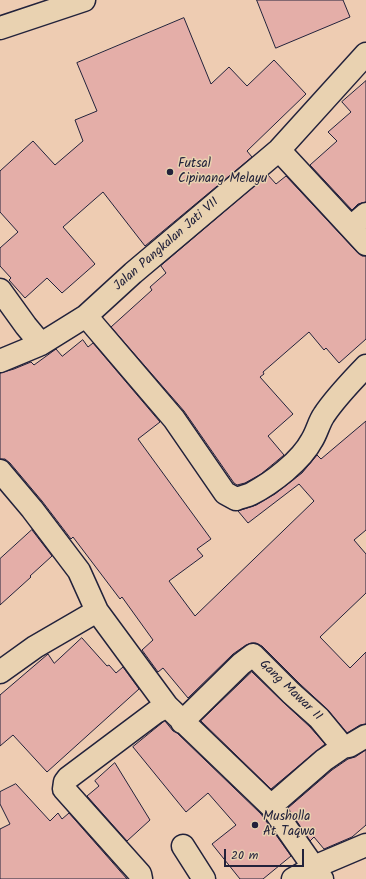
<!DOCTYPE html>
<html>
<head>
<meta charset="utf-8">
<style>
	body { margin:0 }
	#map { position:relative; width:366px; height:879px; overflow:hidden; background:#eeccb2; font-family:Kalam,sans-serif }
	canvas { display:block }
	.scale { position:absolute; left:224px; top:849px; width:80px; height:18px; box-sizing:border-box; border:2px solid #22223b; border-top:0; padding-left:5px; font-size:12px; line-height:14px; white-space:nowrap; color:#22223b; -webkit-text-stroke:3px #e9d2b1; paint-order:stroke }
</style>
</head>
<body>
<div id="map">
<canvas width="366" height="879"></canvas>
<div class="scale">20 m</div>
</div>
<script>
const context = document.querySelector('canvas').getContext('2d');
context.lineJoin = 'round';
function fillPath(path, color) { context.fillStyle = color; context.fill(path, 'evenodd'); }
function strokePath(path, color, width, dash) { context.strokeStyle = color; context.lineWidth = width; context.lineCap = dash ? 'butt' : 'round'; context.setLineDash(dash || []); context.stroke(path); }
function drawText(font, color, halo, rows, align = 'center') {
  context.font = font + ' Kalam,sans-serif'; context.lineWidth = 3; context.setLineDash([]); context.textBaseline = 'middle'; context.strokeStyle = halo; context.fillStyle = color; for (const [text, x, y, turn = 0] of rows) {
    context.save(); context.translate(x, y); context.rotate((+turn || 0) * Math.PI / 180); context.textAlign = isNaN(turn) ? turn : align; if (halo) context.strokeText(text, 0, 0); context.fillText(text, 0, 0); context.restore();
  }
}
const building = new Path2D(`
	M 257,0 L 343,0 L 350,17 L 276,48 Z
	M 184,18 L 211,84 L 229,67 L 247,86 L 274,60 L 306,94 L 247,151 L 252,157 L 145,246 L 103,192 L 63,227 L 95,264 L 62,293 L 47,278 L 25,298 L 9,280 L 11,278 L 0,266 L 0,248 L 18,232 L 0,212 L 0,171 L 33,141 L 55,165 L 83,141 L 75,120 L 97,111 L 77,63 Z
	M 366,81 L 366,202 L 358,204 L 352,210 L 310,165 L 337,141 L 328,132 L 351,112 L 342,102 Z
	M 268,175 L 276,184 L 286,176 L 357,252 L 362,256 L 366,256 L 366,339 L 339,363 L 326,348 L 324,350 L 309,332 L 263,372 L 264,374 L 260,377 L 293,414 L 268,436 L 284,455 L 261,474 L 245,483 L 237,485 L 234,483 L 184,411 L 111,327 L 152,290 L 150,287 L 166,273 L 161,266 Z
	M 83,340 L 88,347 L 93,343 L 160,422 L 138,439 L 211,539 L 197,549 L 203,556 L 169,581 L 195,616 L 314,501 L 299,484 L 248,523 L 238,511 L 256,505 L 275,494 L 302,473 L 317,455 L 321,459 L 366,421 L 366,530 L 354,540 L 366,554 L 366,593 L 320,637 L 350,668 L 366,652 L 366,724 L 360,725 L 347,733 L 327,709 L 300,684 L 262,646 L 256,643 L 251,643 L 246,645 L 233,654 L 188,698 L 163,668 L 158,672 L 142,650 L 153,640 L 122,597 L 120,599 L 73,537 L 71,539 L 42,501 L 10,463 L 5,459 L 0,459 L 0,373 L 14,369 L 31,362 L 34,365 L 56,349 L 62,356 Z
	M 32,530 L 52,556 L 30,576 L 31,577 L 0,605 L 0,559 Z
	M 82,638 L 107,666 L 109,665 L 116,673 L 123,667 L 139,689 L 47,772 L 13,735 L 0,746 L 0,695 L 48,654 L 54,663 Z
	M 252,672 L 283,702 L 310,727 L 325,744 L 271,789 L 201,721 Z
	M 165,721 L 173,731 L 177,733 L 261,814 L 291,856 L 263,879 L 240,879 L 212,844 L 236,825 L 208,793 L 186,812 L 133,747 Z
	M 366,750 L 366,825 L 352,837 L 324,849 L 314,837 L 310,841 L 288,808 L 332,770 L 348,759 L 355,757 Z
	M 115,763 L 150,820 L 127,841 L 87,796 L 99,786 L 95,781 Z
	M 16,784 L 50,821 L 58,813 L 62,819 L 69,813 L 127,879 L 0,879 L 0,829 L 10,824 L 0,804 L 0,792 Z`);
fillPath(building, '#e4aea8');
strokePath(building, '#22223b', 1);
const minor = new Path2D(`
	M 279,150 L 366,244
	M 351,227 L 366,214
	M 0,290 L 26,326 L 41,344
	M 86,316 L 174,419 L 225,493 L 236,499 C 241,497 247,496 251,494 C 272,483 301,461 312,440 C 317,432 319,422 324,415 C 336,397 351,382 366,366
	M 0,361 L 41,344 L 86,316 L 133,273 L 279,150 L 366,54
	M 0,471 L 32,509 L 79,571 L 97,611 L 167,706 L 271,806 L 322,879
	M 0,672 L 35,647 L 97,611
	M 182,722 L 241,664 L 253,655 L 291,693 L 319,718 L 343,747
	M 271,806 L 324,760 L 343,747 L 349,746 L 366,736
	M 183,846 L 204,879
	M 141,879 L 140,874 L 64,789 L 65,782 L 68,778 L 156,712 L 167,706
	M 293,879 L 314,867 L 366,845`);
const motorway = new Path2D(`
	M 0,28 L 84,0`);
strokePath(minor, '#22223b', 25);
strokePath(motorway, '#22223b', 25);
strokePath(minor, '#e9d2b1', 22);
strokePath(motorway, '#e9d2b1', 22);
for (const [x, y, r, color] of [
	[170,172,4,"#22223b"],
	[255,825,4,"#22223b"]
]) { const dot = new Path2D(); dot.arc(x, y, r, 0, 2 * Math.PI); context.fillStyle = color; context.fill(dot); strokePath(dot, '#e9d2b1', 1.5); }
drawText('13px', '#22223b', '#e9d2b1', [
	["Futsal",178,165],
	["Cipinang Melayu",178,180],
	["Musholla",263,818],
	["At Taqwa",263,833]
], 'left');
drawText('13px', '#22223b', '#e9d2b1', [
	["Jalan Pangkalan Jati VII",167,245,-41],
	["Gang Mawar II",290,691,44]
]);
</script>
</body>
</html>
